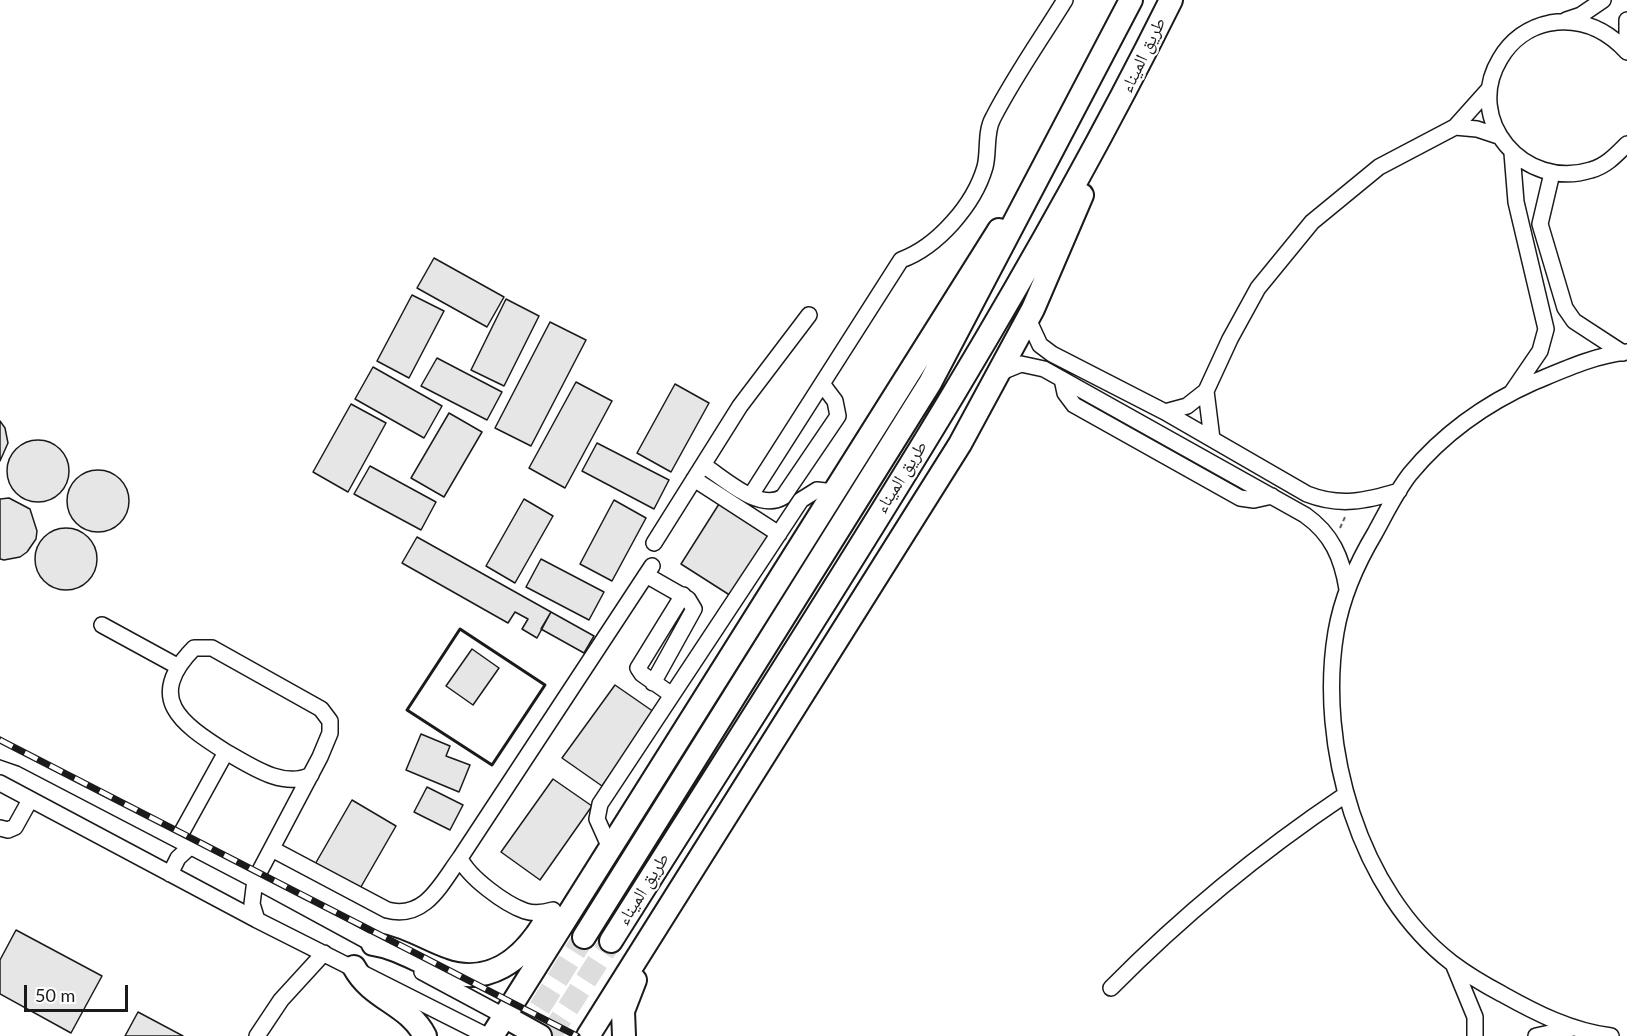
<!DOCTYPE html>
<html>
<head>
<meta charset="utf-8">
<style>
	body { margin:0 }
	#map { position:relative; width:1627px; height:1036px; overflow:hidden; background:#fff; font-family:Lato,sans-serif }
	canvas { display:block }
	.scale { position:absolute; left:24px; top:985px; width:104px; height:27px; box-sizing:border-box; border:3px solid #1a1a1a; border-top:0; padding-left:8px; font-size:18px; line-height:21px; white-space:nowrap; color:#1a1a1a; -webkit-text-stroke:4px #fff; paint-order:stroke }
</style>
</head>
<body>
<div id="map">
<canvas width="1627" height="1036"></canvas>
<div class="scale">50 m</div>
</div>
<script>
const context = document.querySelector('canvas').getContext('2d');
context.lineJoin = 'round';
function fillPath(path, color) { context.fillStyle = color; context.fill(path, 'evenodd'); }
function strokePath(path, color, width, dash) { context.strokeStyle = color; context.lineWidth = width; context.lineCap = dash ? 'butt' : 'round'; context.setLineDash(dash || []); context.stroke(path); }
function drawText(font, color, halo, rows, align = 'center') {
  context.font = font + ' Lato,"Noto Naskh Arabic",sans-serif'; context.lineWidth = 4.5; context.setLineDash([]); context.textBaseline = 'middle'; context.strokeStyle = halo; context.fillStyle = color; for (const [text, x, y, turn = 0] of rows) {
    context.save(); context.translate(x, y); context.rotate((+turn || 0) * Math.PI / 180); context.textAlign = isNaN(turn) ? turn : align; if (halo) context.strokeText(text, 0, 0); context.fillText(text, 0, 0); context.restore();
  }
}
const building = new Path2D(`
	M 434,258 L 504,297 L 487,327 L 417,288 Z
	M 412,295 L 444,311 L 409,378 L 377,361 Z
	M 506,299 L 539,316 L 504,386 L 471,370 Z
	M 550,322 L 586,340 L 531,446 L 495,428 Z
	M 437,358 L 502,392 L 487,420 L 421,386 Z
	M 373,367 L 442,406 L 424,438 L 355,399 Z
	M 576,382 L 612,401 L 565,488 L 529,468 Z
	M 675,384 L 709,403 L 671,472 L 637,453 Z
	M 351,404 L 386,423 L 348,492 L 313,472 Z
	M 449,413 L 482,432 L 444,497 L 411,478 Z
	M 0,421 L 5,428 L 8,443 L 0,461 Z
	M7 471a31 31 0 1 1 62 0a31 31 0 1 1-62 0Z
	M 597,443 L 669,480 L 654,509 L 582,471 Z
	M 370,466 L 436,502 L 421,530 L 354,494 Z
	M67 501a31 31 0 1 1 62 0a31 31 0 1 1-62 0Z
	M 9,498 L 30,509 L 37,531 L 36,539 L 27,552 L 20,557 L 4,560 L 0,559 L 0,499 Z
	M 524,499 L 553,516 L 515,583 L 486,566 Z
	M 614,500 L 646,518 L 612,581 L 580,564 Z
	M 719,504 L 778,541 L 739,601 L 681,564 Z
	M35 559a31 31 0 1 1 62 0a31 31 0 1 1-62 0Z
	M 417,537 L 551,612 L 537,638 L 522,629 L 528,619 L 515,612 L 508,623 L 402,563 Z
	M 541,559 L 604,592 L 589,620 L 526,587 Z
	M 551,612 L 594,636 L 584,653 L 541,629 Z
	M 472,649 L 499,668 L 473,705 L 446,686 Z
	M 615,685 L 654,712 L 602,786 L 562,758 Z
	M 421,734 L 450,746 L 446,756 L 470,765 L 459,792 L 406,770 Z
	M 553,779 L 592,806 L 540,880 L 501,852 Z
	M 427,787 L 463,805 L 450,830 L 414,812 Z
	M 352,800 L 396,826 L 358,892 L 314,866 Z
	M 16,930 L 102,976 L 71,1033 L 0,994 L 0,960 Z
	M 138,1012 L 183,1036 L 125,1036 Z`);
fillPath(building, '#e6e6e6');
strokePath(building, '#1a1a1a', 1.5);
strokePath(new Path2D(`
	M 522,1036 L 584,937
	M 550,1036 L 611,941`), '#ddd', 22, [22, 11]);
const minor = new Path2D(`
	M 1566,20 L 1581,15 L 1603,0
	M 1627,20 L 1627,39
	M 1627,52 C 1606,29 1581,18 1550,23 C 1529,27 1511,40 1500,59 C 1463,120 1524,191 1591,170 C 1606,166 1616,155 1627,144
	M 1455,127 L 1477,129 L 1498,136
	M 1552,173 L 1540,224 L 1565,308 L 1574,321 L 1623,353
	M 1028,319 L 1040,345 L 1052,354 L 1165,412 L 1307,494 C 1340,507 1366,501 1399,491
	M 999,373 L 1021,364 L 1044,369 L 1305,515 C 1332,534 1342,558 1347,589
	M 1062,379 L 1065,393 L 1074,405 L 1240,498 L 1254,500 L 1272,496
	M 1206,391 L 1212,439
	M 1512,392 L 1540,351 L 1546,329 L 1516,202 L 1512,153
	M 1165,412 L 1187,406 L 1206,391 L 1230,339 L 1258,288 L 1312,222 L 1379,167 L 1455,127 L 1489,89
	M 703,465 C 724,478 759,512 783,497 L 838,416 L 835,401 L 823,385
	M 694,479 L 779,534
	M 751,495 L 901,260 C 937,247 974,205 985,167 C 989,152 985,132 993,118 C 1014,77 1041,39 1065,0
	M 654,543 L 740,406 L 809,315
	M 646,575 L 688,599 L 694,609 L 653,683
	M 102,625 L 177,666
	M 672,695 L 642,674 L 638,668 L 683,595
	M 0,751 L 23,759 L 255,880 L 380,948
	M 226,752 C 251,766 283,789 311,775
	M 0,783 L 257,920 L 487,1036
	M 0,828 L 8,830 L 15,827 L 30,800
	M 178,839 L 226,752 C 180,723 145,698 194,648 L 212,648 L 321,709 L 330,721 L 330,733 L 320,757 L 255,880 L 252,904 L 257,920
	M 610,848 L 597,819 L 600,804 L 801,500 L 817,490 L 833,492
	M 272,849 L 387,910 C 425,920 441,884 460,858 L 652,566
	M 460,858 C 468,877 505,904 525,911 C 534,914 543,913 553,910
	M 170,874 L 178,858 L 191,846
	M 1454,966 L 1475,1017 L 1475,1036
	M 422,972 L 504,1016
	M 1111,988 C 1183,915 1260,852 1345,795
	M 257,1036 L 281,1000 L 324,953
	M 1536,1036 L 1573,1028
	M 1611,1036 C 1571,1031 1536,1013 1502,994 C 1485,985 1468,975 1452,963 C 1359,892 1317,745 1336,632 C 1342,597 1357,563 1375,533 C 1386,513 1396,492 1410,474 C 1443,434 1487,403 1534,382 C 1563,370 1595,355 1627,352`);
const highway = new Path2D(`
	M 584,937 L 930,383 L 1131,0
	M 611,941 C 805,632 1009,327 1171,0
	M 373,944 C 399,948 418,962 442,970 C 489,987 522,960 545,922
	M 354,967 C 372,1000 408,1003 425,1036
	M 504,1016 L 540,1036
	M 492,1036 L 999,230
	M 588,1036 L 960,444 L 1033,309 L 1082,195
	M 624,1036 L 623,1011 L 635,980`);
strokePath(minor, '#1a1a1a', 18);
strokePath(highway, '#1a1a1a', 26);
strokePath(new Path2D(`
	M 1340,528 L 1345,517`), '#5f5f5f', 2, [4.5, 3]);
strokePath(minor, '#fff', 15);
strokePath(highway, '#fff', 22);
const rail = new Path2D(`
	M 0,740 L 577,1036`);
strokePath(rail, '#1a1a1a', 7);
strokePath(rail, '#fff', 4.5, [14]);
strokePath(new Path2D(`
	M 460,629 L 545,685 L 492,765 L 407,710 Z`), '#1a1a1a', 3);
drawText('18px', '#1a1a1a', '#fff', [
	["طريق الميناء",1143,55,-64],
	["طريق الميناء",901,477,-58],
	["طريق الميناء",643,889,-58]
]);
</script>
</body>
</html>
